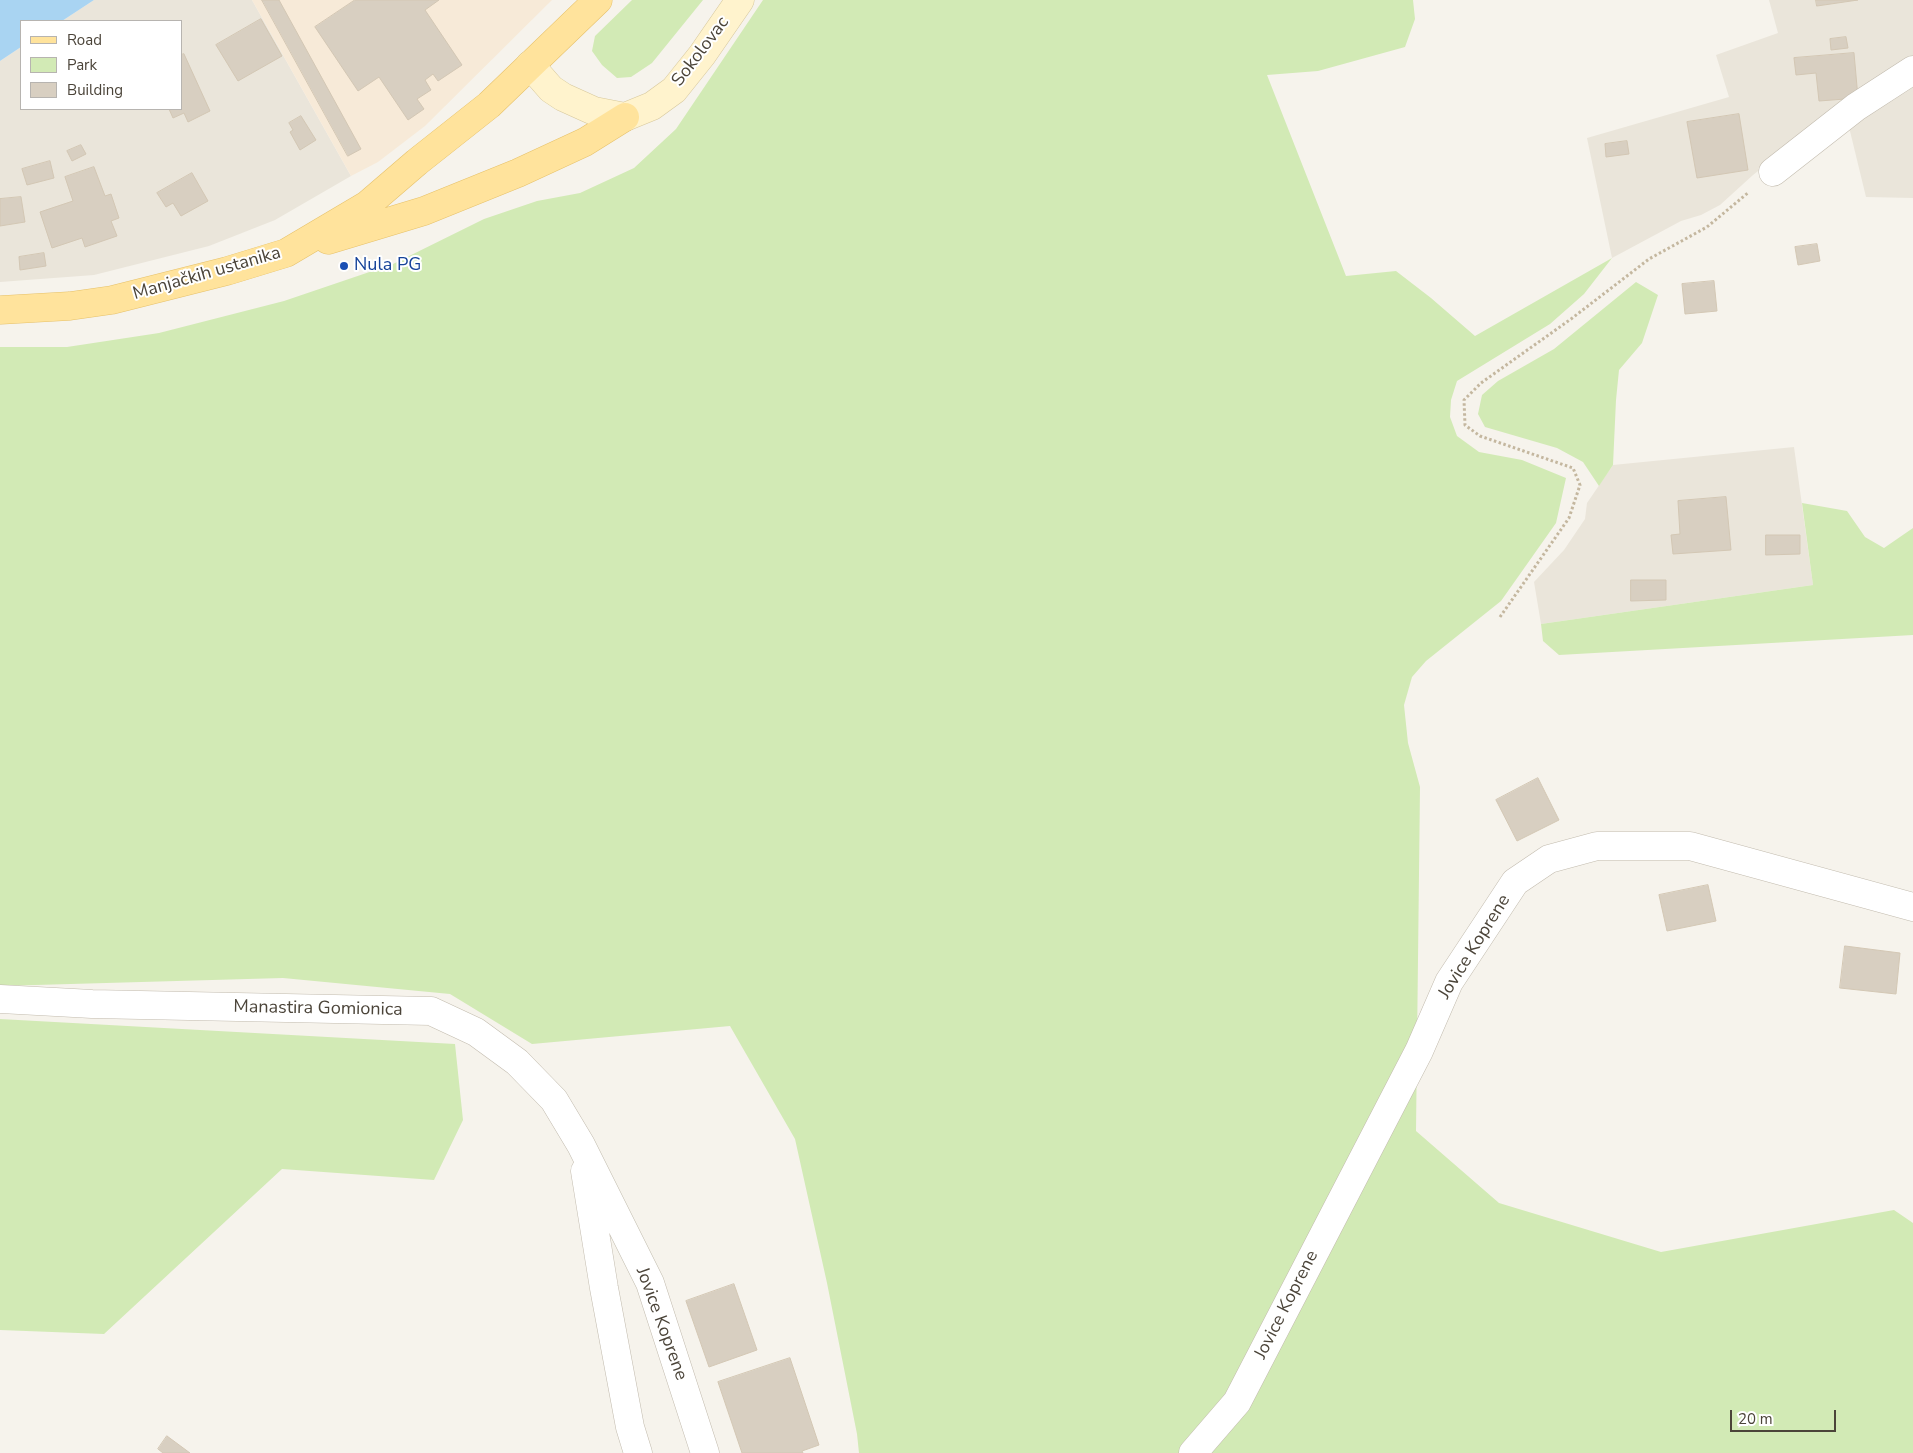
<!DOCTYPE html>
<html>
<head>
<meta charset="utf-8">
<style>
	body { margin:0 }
	#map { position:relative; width:1913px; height:1453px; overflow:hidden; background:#f6f3ec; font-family:"Nunito Sans",sans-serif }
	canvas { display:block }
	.legend { position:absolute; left:20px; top:20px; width:162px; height:90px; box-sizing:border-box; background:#fff; border:1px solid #b7b4b0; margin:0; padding:6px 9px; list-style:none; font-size:15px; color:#4b4439 }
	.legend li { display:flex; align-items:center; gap:10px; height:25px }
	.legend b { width:25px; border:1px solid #b7b4b0 }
	.scale { position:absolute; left:1730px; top:1410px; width:106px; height:22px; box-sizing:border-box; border:2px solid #4b4439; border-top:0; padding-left:6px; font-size:15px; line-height:18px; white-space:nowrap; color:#4b4439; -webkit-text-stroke:4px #fff; paint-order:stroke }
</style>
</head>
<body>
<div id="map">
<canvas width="1913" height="1453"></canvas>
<ul class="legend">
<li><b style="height:6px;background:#ffe39c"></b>Road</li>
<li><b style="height:14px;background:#d2eab5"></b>Park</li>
<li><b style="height:14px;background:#d8cfc1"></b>Building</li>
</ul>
<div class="scale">20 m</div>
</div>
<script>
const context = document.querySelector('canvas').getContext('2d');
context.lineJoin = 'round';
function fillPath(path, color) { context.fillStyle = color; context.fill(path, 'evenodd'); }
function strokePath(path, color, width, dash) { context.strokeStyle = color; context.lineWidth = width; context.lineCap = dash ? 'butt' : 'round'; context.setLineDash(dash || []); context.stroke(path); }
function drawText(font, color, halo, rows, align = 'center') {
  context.font = font + ' "Nunito Sans",sans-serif'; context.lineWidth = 4; context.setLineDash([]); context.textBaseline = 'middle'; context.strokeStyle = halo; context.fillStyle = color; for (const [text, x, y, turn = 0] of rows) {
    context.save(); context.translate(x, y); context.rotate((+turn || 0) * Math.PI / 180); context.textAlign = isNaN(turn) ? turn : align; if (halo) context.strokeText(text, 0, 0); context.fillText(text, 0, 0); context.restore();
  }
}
fillPath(new Path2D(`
	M 94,0 L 252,0 L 351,176 L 275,220 L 209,246 L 94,275 L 0,282 L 0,61 L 21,47 L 21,109 L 181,109 L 181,21 L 62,21 Z
	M 1769,0 L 1913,0 L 1913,59 L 1820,122 L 1753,175 L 1720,205 L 1701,215 L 1681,221 L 1612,258 L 1587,138 L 1729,97 L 1716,55 L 1778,33 Z
	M 1913,83 L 1913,198 L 1866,197 L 1849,127 Z
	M 1794,447 L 1813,585 L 1541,624 L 1534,582 L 1564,550 L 1585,519 L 1587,503 L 1613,465 Z`), '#eae5da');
fillPath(new Path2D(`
	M 252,0 L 552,0 L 425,126 L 378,162 L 351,176 Z`), '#f7ead8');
fillPath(new Path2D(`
	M 632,0 L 703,0 L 652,63 L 631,77 L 617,78 L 602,65 L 592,51 L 595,36 Z
	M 763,0 L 1413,0 L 1415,19 L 1405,47 L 1318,71 L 1267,75 L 1346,276 L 1396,271 L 1431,298 L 1475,336 L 1612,258 L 1584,294 L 1550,324 L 1457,381 L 1451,400 L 1450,417 L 1457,436 L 1479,452 L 1522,460 L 1566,478 L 1556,523 L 1501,601 L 1426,661 L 1412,677 L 1404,705 L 1408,743 L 1420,787 L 1416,1131 L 1499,1203 L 1661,1252 L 1894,1210 L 1913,1223 L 1913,1453 L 859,1453 L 857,1434 L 827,1283 L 795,1139 L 730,1026 L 532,1044 L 450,994 L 283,978 L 0,986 L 0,347 L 67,347 L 159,333 L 284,301 L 393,264 L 484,219 L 537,201 L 580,193 L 634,168 L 676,129 Z
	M 1636,282 L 1658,295 L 1642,343 L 1619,370 L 1616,400 L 1613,465 L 1599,486 L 1583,462 L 1557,448 L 1485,427 L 1478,414 L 1482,395 L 1498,381 L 1554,349 Z
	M 1802,503 L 1847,511 L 1865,537 L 1884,548 L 1913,528 L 1913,635 L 1559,655 L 1543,641 L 1541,624 L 1813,585 Z
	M 0,1019 L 455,1044 L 463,1120 L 434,1180 L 282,1169 L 104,1334 L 0,1330 Z`), '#d2eab5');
fillPath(new Path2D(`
	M 0,0 L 94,0 L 62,21 L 21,21 L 21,47 L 0,61 Z`), '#a9d4f2');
const building = new Path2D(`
	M 262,0 L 279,0 L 361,149 L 348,156 Z
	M 355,0 L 439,0 L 425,10 L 462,65 L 438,81 L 433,74 L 425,80 L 431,90 L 417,99 L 424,109 L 408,120 L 379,77 L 358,91 L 315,27 Z
	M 1816,0 L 1858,0 L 1817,6 Z
	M 261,19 L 282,56 L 238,81 L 216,45 Z
	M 1846,37 L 1848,48 L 1831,50 L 1830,39 Z
	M 1854,53 L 1858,98 L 1819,101 L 1816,73 L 1796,75 L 1794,58 Z
	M 184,54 L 210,111 L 188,122 L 184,113 L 173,118 L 169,109 L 181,109 L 181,55 Z
	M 1739,114 L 1748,170 L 1697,178 L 1687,122 Z
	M 301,116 L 316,140 L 300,150 L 290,132 L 293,130 L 289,123 Z
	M 1627,141 L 1629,154 L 1606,157 L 1605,144 Z
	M 81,145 L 86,154 L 72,161 L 67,151 Z
	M 50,161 L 54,178 L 27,185 L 22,169 Z
	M 94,167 L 105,196 L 111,194 L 119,218 L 111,221 L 117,236 L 85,247 L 82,238 L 52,248 L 40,212 L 73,201 L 65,177 Z
	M 192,173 L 208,201 L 181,216 L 173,203 L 166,207 L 157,193 Z
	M 21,197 L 25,222 L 0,226 L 0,199 Z
	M 1817,244 L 1820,261 L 1798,265 L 1795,247 Z
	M 44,253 L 46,266 L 20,270 L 19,257 Z
	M 1714,281 L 1717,311 L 1685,314 L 1682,284 Z
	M 1726,497 L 1731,550 L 1673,554 L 1671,535 L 1680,534 L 1678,501 Z
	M 1766,535 L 1800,535 L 1800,554 L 1766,555 Z
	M 1631,580 L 1666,580 L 1666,600 L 1631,601 Z
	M 1538,778 L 1559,820 L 1517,841 L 1496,800 Z
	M 1708,885 L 1716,921 L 1667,931 L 1659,895 Z
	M 1845,946 L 1900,953 L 1896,994 L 1840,988 Z
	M 734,1284 L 757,1350 L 709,1367 L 686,1301 Z
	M 790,1358 L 819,1445 L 802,1451 L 803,1453 L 742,1453 L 718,1382 Z
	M 167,1436 L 190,1453 L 163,1453 L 158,1449 Z`);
fillPath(building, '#d8cfc1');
strokePath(building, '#d3c7b4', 1);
const minor = new Path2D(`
	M 1773,172 L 1856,107 L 1913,70
	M 0,999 L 92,1004 L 431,1011 L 476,1032 L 517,1062 L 554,1100 L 581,1145 L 650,1283 L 705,1453
	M 585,1171 L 604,1288 L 630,1427 L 638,1453
	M 1193,1453 L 1237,1402 L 1419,1051 L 1449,982 L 1515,882 L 1549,859 L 1597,846 L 1690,846 L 1913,907`);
const secondary = new Path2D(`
	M 530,65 L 551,89 L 563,97 L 594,111 L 625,117 L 652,106 L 674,90 L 702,55 L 740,0`);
const primary = new Path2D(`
	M 328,240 L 424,211 L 518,173 L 585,142 L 625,117
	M 0,310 L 70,306 L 112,300 L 227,271 L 286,253 L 367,205 L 417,162 L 489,105 L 598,0`);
strokePath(minor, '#c2bbae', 29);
strokePath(secondary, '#d6c79b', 29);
strokePath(primary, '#e6c16a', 29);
strokePath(new Path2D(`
	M 1500,617 L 1569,518 L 1580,485 L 1573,468 L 1480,436 L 1465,425 L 1464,400 L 1481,383 L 1571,319 L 1649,259 L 1707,227 L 1749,192`), '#c4b79f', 3, [2.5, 2.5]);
strokePath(minor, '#fff', 28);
strokePath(secondary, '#fff3cd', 28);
strokePath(primary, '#ffe39c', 28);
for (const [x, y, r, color] of [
	[344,266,5,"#1a4fb4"]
]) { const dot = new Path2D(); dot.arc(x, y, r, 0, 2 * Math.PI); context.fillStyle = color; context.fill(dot); strokePath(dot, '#fff', 2); }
drawText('18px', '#4b4439', '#fff', [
	["Sokolovac",701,52,-53],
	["Manjačkih ustanika",207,274,-16],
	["Jovice Koprene",1475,947,-58],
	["Manastira Gomionica",318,1009,1],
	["Jovice Koprene",1287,1305,-63],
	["Jovice Koprene",661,1324,70]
]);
drawText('18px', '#164399', '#fff', [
	["Nula PG",354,266]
], 'left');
</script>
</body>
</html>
